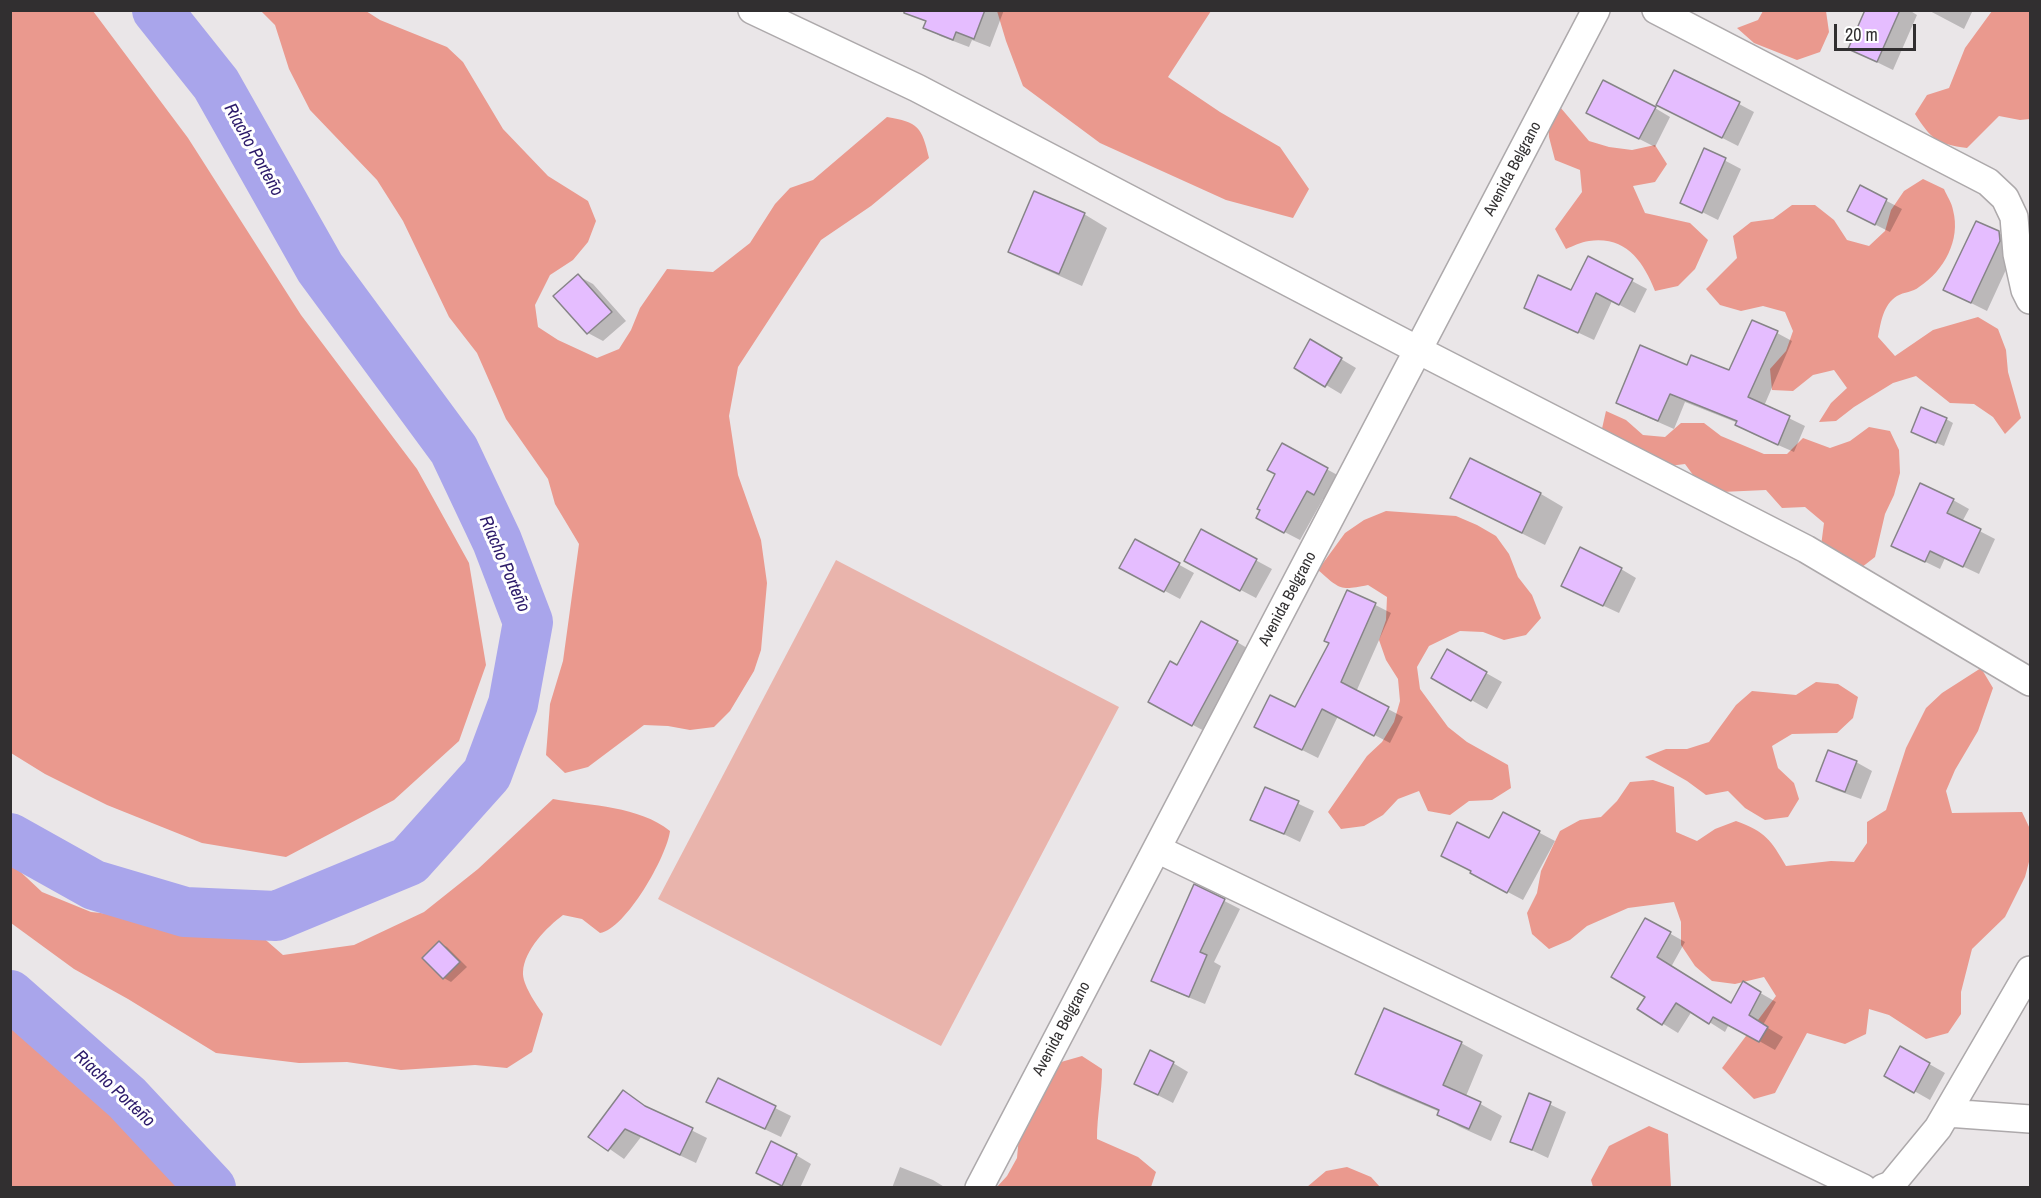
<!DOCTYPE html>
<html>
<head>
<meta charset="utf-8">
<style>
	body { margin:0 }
	#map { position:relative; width:2041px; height:1198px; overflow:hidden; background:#eae6e8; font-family:"Archivo Narrow",sans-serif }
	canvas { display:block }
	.frame { position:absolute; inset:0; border:12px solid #312f30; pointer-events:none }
	.scale { position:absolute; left:1834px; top:24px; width:82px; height:27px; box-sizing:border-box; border:3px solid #312f30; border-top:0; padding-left:8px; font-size:18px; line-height:21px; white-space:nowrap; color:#312f30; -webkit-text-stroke:4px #fff; paint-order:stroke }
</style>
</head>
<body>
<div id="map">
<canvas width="2041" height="1198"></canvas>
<div class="frame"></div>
<div class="scale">20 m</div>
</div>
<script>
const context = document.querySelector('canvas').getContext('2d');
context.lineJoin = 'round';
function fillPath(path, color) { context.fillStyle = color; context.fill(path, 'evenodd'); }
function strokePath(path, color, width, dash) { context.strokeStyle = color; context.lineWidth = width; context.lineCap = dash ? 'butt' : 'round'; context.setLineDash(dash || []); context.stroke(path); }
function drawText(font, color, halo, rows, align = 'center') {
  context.font = font + ' "Archivo Narrow",sans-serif'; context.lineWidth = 6; context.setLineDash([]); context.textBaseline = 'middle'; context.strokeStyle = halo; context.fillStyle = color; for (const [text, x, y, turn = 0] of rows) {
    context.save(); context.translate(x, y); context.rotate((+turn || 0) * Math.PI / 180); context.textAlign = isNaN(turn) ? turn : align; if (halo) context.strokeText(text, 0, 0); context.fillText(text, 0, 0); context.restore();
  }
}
fillPath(new Path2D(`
	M 836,560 L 1119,707 L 941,1046 L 658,899 Z`), '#e9b4ac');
fillPath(new Path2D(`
	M 10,11 L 93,11 L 188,138 L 301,315 L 417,469 L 469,563 L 486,665 L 459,741 L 394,800 L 286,857 L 202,843 L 107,805 L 45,774 L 11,753 Z
	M 261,11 L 366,11 L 380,20 L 447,47 L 463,62 L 503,129 L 548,176 L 588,201 L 596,221 L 588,242 L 573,260 L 550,275 L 535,305 L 538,327 L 558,340 L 597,358 L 619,349 L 631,330 L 640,308 L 667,269 L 713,272 L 750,243 L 775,204 L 790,188 L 813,180 L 887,117 C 918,122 922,127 929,158 L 871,206 L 821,240 L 738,367 L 729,416 L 738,475 L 761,540 L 767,583 L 761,650 L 754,671 L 730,711 L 714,727 L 690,730 L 668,726 L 644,725 L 588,767 L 565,773 L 546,755 L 550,704 L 563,661 L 579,544 L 555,504 L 548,479 L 506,419 L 477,353 L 449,317 L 403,221 L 377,180 L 310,110 L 289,69 L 275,25 Z
	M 997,11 L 1211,11 L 1168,77 L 1220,112 L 1280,147 L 1309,189 L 1293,218 L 1226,200 L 1100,143 L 1023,86 L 1006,41 Z
	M 1826,11 L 1829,32 L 1820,52 L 1797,60 L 1754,43 L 1737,28 L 1758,20 L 1763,11 Z
	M 1992,11 L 2030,11 L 2030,119 L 2020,120 L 1999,116 L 1967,148 C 1937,144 1931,139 1915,114 L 1927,95 L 1949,88 L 1965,48 Z
	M 1560,107 L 1589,141 L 1609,147 L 1632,150 L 1655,145 L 1667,164 L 1655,182 L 1633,186 L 1645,213 L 1690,223 L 1708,240 L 1695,269 L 1678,286 L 1655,291 C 1643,261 1626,236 1589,241 C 1581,242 1573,246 1566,249 L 1555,229 L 1582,192 L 1580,170 L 1555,160 L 1549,137 L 1548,117 Z
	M 1923,179 L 1944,189 C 1947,196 1952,203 1953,210 C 1961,240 1944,271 1919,287 C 1913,292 1904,292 1897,296 C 1883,305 1881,322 1878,337 L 1895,356 L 1933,330 L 1978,317 L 1998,329 L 2006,350 L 2008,372 L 2021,418 L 2005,434 L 1993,417 L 1974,404 L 1950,403 L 1916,376 L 1893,383 L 1854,407 L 1836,421 L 1819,422 L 1831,403 L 1847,388 L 1834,370 L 1813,375 L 1793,391 L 1772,390 L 1770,369 L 1786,351 L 1793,331 L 1785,312 L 1763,306 L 1741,311 L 1720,305 L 1706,289 L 1737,258 L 1733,236 L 1751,222 L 1773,219 L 1792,205 L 1815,205 L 1834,220 L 1847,240 L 1869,246 L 1885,231 L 1891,210 L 1904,191 Z
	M 1606,411 L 1626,420 L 1643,435 L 1665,437 L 1681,423 L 1704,423 L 1721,436 L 1764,454 L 1787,454 L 1803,438 L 1830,448 L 1850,441 L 1869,427 L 1890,431 L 1899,450 L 1900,473 L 1894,495 L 1885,514 L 1875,557 L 1857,571 L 1821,546 L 1824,523 L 1805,507 L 1782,508 L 1766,490 L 1721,492 L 1699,483 L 1685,464 L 1661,467 L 1601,433 Z
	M 1386,511 L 1456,516 L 1477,525 L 1496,536 L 1509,554 L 1518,577 L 1532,595 L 1541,618 L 1526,635 L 1504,640 L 1483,632 L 1460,631 L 1429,646 L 1417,667 L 1420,689 L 1448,727 L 1467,742 L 1508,765 L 1511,788 L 1492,800 L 1469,801 L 1450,815 L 1428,811 L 1419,791 L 1398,799 L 1383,815 L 1364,826 L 1341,829 L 1328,812 L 1367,756 L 1382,742 L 1394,722 L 1400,701 L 1398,679 L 1386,660 L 1379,640 L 1386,620 L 1387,597 L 1368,585 C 1339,591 1340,589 1318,570 L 1345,533 L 1364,520 Z
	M 1981,668 L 1993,688 L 1978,731 L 1955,770 L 1946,791 L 1952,813 L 2022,812 L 2030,829 L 2030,858 L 2025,877 L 2005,917 L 1972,949 L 1961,992 L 1961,1014 L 1948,1033 L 1926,1039 L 1889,1015 L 1869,1009 L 1866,1034 L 1845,1044 L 1807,1033 L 1775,1093 L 1754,1099 L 1722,1068 L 1776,996 L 1764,977 L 1735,984 L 1712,981 L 1695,966 L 1681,945 L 1681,922 L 1674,902 L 1628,908 L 1587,926 L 1570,940 L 1549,949 L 1532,934 L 1527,913 L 1537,893 L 1541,871 L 1560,831 L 1580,820 L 1601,817 L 1617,801 L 1630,782 L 1653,780 L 1674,787 L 1676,832 L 1697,841 L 1715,829 L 1736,821 C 1766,832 1771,840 1786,866 L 1831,861 L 1854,862 L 1867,843 L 1867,822 L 1886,810 L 1906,748 L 1926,708 L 1942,693 Z
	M 1816,682 L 1838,684 L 1858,697 L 1853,718 L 1837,733 L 1792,734 L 1772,746 L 1778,768 L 1794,783 L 1799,799 L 1788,817 L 1765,820 L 1745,808 L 1728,791 L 1706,795 L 1687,781 L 1645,757 L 1666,749 L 1687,749 L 1709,742 L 1736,705 L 1752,691 L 1796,695 Z
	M 553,799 C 591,806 639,806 670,831 C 667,856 626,929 600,933 L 582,919 L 563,915 C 547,927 524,950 523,972 C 522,984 536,1004 543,1014 L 532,1052 L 507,1068 L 475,1065 L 401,1070 L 347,1062 L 299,1063 L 216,1053 L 128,999 L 74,969 L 11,923 L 10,862 L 42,892 L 91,912 L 243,928 L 260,935 L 283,955 L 354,945 L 424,912 L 478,869 Z
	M 10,1024 L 164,1158 L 185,1187 L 11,1187 Z
	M 1082,1056 L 1102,1069 C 1102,1093 1097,1115 1097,1139 L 1138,1157 L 1156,1172 L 1151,1187 L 996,1188 L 1007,1176 L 1017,1158 L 1021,1114 L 1044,1078 L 1061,1062 Z
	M 1649,1126 L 1668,1134 L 1671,1187 L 1593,1187 L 1591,1180 L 1609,1146 Z
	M 1347,1167 L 1371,1177 L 1380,1187 L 1307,1187 L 1326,1171 Z`), '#ea998e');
fillPath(new Path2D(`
	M 932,10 L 1004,10 L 990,47 L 972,40 L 969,47 L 940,36 L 925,27 Z
	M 1867,10 L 1909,10 L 1917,15 L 1893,70 L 1850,49 Z
	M 1928,10 L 1973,10 L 1964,29 Z
	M 1739,104 L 1754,112 L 1738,146 L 1658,105 Z
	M 1655,108 L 1670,117 L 1655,147 L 1604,121 Z
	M 1705,150 L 1741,169 L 1718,220 L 1682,202 Z
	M 1860,187 L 1902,209 L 1890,232 L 1864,219 Z
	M 1084,214 L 1107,228 L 1082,286 L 1033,264 L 1010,251 Z
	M 1999,233 L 2014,242 L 2015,250 L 1987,311 L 1945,290 Z
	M 578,276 L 593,284 L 626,321 L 603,341 L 588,333 Z
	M 1632,281 L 1647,289 L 1635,313 L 1612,301 L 1594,340 L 1526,308 L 1572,291 Z
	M 1777,333 L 1792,341 L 1764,406 L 1805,426 L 1794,452 L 1753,434 L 1737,425 L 1738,423 L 1685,402 L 1674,429 L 1633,411 L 1618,402 L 1688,367 L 1730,372 Z
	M 1311,341 L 1356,368 L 1341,394 L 1296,367 Z
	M 1946,419 L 1953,423 L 1944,446 L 1920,436 Z
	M 1282,445 L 1343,478 L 1330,502 L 1323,499 L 1300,540 L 1273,526 L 1277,474 Z
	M 1541,494 L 1563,507 L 1545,545 L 1475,510 L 1452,497 Z
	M 1953,500 L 1969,509 L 1962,522 L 1995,539 L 1979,574 L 1945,558 L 1940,569 L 1893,546 Z
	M 1202,531 L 1272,569 L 1256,598 L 1201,569 Z
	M 1136,541 L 1194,573 L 1180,599 L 1137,576 Z
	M 1621,569 L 1636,578 L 1619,613 L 1578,594 Z
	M 1348,591 L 1391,613 L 1356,692 L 1403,717 L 1390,743 L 1338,716 L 1318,758 L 1256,727 L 1296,709 L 1330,643 Z
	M 1237,642 L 1252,651 L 1208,733 L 1165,710 L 1178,667 Z
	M 1447,651 L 1502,682 L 1487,709 L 1433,678 Z
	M 1856,762 L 1872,771 L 1861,799 L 1833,789 L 1818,780 Z
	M 1266,789 L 1314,811 L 1300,842 L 1252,819 Z
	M 1504,814 L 1555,841 L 1523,900 L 1487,881 L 1490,840 Z
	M 1195,886 L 1240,909 L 1214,962 L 1221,966 L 1205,1004 L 1168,989 L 1153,980 Z
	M 1646,920 L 1685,942 L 1671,967 L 1731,1005 L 1743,983 L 1776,1002 L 1763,1025 L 1783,1037 L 1775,1050 L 1729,1024 L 1725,1032 L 1692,1011 L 1678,1033 L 1639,1009 L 1647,996 Z
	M 439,943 L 447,947 L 467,967 L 451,982 L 444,978 Z
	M 1461,1043 L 1483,1055 L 1466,1096 L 1502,1116 L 1491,1141 L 1460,1127 L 1439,1115 L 1440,1112 L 1379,1086 L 1357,1073 Z
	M 1901,1048 L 1945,1073 L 1930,1100 L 1886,1075 Z
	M 1173,1063 L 1188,1072 L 1173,1103 L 1136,1084 Z
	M 719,1080 L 791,1116 L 781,1137 L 724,1110 Z
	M 624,1092 L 655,1112 L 707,1138 L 696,1163 L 641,1137 L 624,1159 L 591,1136 Z
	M 1530,1095 L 1566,1112 L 1548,1158 L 1512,1141 Z
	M 796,1155 L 811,1164 L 800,1188 L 785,1188 L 758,1173 Z
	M 900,1167 L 933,1180 L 946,1188 L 892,1188 Z`), '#0003');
strokePath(new Path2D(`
	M 10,838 L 94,885 L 185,912 L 276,916 L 409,861 L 487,774 L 513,704 L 528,622 L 497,541 L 454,450 L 320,268 L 216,84 L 157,10
	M 10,995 L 127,1098 L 211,1188`), '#a9a5eb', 50);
const building = new Path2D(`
	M 904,10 L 985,10 L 974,39 L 956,32 L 953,40 L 923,28 L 926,21 L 904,13 Z
	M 1865,10 L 1900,10 L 1877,62 L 1848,49 Z
	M 1674,70 L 1740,102 L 1722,138 L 1656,105 Z
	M 1603,80 L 1656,107 L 1639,139 L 1586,113 Z
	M 1704,148 L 1726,158 L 1702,213 L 1680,203 Z
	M 1860,185 L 1887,199 L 1875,225 L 1847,211 Z
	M 1034,191 L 1085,213 L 1059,274 L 1008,252 Z
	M 1976,221 L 1999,231 L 2000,241 L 1971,303 L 1943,290 Z
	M 1588,256 L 1633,279 L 1619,305 L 1596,293 L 1578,333 L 1524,308 L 1538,275 L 1571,290 Z
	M 578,274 L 612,312 L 587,334 L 553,296 Z
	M 1752,320 L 1778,331 L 1748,397 L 1790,416 L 1778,445 L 1735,425 L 1737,421 L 1670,394 L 1658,421 L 1616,403 L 1640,345 L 1687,365 L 1691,355 L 1729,370 Z
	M 1310,339 L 1342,358 L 1325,387 L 1294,368 Z
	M 1921,407 L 1947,418 L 1936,443 L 1911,432 Z
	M 1282,443 L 1328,468 L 1314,495 L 1307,491 L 1284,533 L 1256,518 L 1260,510 L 1257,509 L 1275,474 L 1267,470 Z
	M 1470,458 L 1541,493 L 1522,533 L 1450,498 Z
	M 1920,483 L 1954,499 L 1947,513 L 1981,529 L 1963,567 L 1930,551 L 1925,562 L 1891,546 Z
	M 1201,529 L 1257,559 L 1240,591 L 1184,561 Z
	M 1135,539 L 1180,563 L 1164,592 L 1119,568 Z
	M 1580,547 L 1622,568 L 1603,606 L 1561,586 Z
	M 1347,590 L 1376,603 L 1341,682 L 1389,707 L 1374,736 L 1322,709 L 1302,750 L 1254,727 L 1270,695 L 1295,707 L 1329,643 L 1324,641 Z
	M 1201,621 L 1238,641 L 1192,726 L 1148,702 L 1170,661 L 1177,665 Z
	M 1447,649 L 1487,672 L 1471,701 L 1431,678 Z
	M 1828,750 L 1857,761 L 1845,792 L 1816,781 Z
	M 1265,787 L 1299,801 L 1284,834 L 1250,820 Z
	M 1503,812 L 1540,831 L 1507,893 L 1470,873 L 1471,871 L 1441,856 L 1457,822 L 1489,838 Z
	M 1194,884 L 1225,899 L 1200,952 L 1207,955 L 1189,997 L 1151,981 Z
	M 1645,918 L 1671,932 L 1657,957 L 1731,1003 L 1743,981 L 1761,992 L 1749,1015 L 1768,1027 L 1759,1042 L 1713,1017 L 1709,1024 L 1676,1003 L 1662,1025 L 1637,1009 L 1645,997 L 1611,977 Z
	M 439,941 L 460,962 L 443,979 L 422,958 Z
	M 1384,1008 L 1462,1042 L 1443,1085 L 1481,1102 L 1469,1129 L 1437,1115 L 1439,1110 L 1355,1074 Z
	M 1900,1046 L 1930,1063 L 1914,1093 L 1884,1076 Z
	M 1150,1050 L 1174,1062 L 1158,1095 L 1134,1084 Z
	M 718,1078 L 776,1106 L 765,1129 L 706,1102 Z
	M 623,1090 L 645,1106 L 693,1128 L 680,1155 L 625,1129 L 608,1151 L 588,1137 Z
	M 1529,1093 L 1551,1102 L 1532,1150 L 1510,1142 Z
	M 771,1141 L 797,1154 L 782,1186 L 756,1173 Z`);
fillPath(building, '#e5bdff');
strokePath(building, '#868487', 1.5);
const minor = new Path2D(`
	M 752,10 L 917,88 L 1418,350 L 1806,549 L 2030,682
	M 1656,10 L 1988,182 L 2005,198 L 2014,217 L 2017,254 L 2025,290 L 2030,300
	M 1157,849 L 1863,1188
	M 1947,1113 L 2030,1119
	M 979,1188 L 1596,10
	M 1883,1188 L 1891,1185 L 1938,1128 L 2030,970`);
strokePath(minor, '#ada9ab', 30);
strokePath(minor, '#fff', 27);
drawText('16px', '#312f30', '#fff', [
	["Avenida Belgrano",1513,169,-62],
	["Avenida Belgrano",1288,599,-62],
	["Avenida Belgrano",1062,1029,-62]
]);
drawText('italic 18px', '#2c1a6a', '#fff', [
	["Riacho Porteño",253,150,61],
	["Riacho Porteño",504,564,67],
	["Riacho Porteño",114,1089,43]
]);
</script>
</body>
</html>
